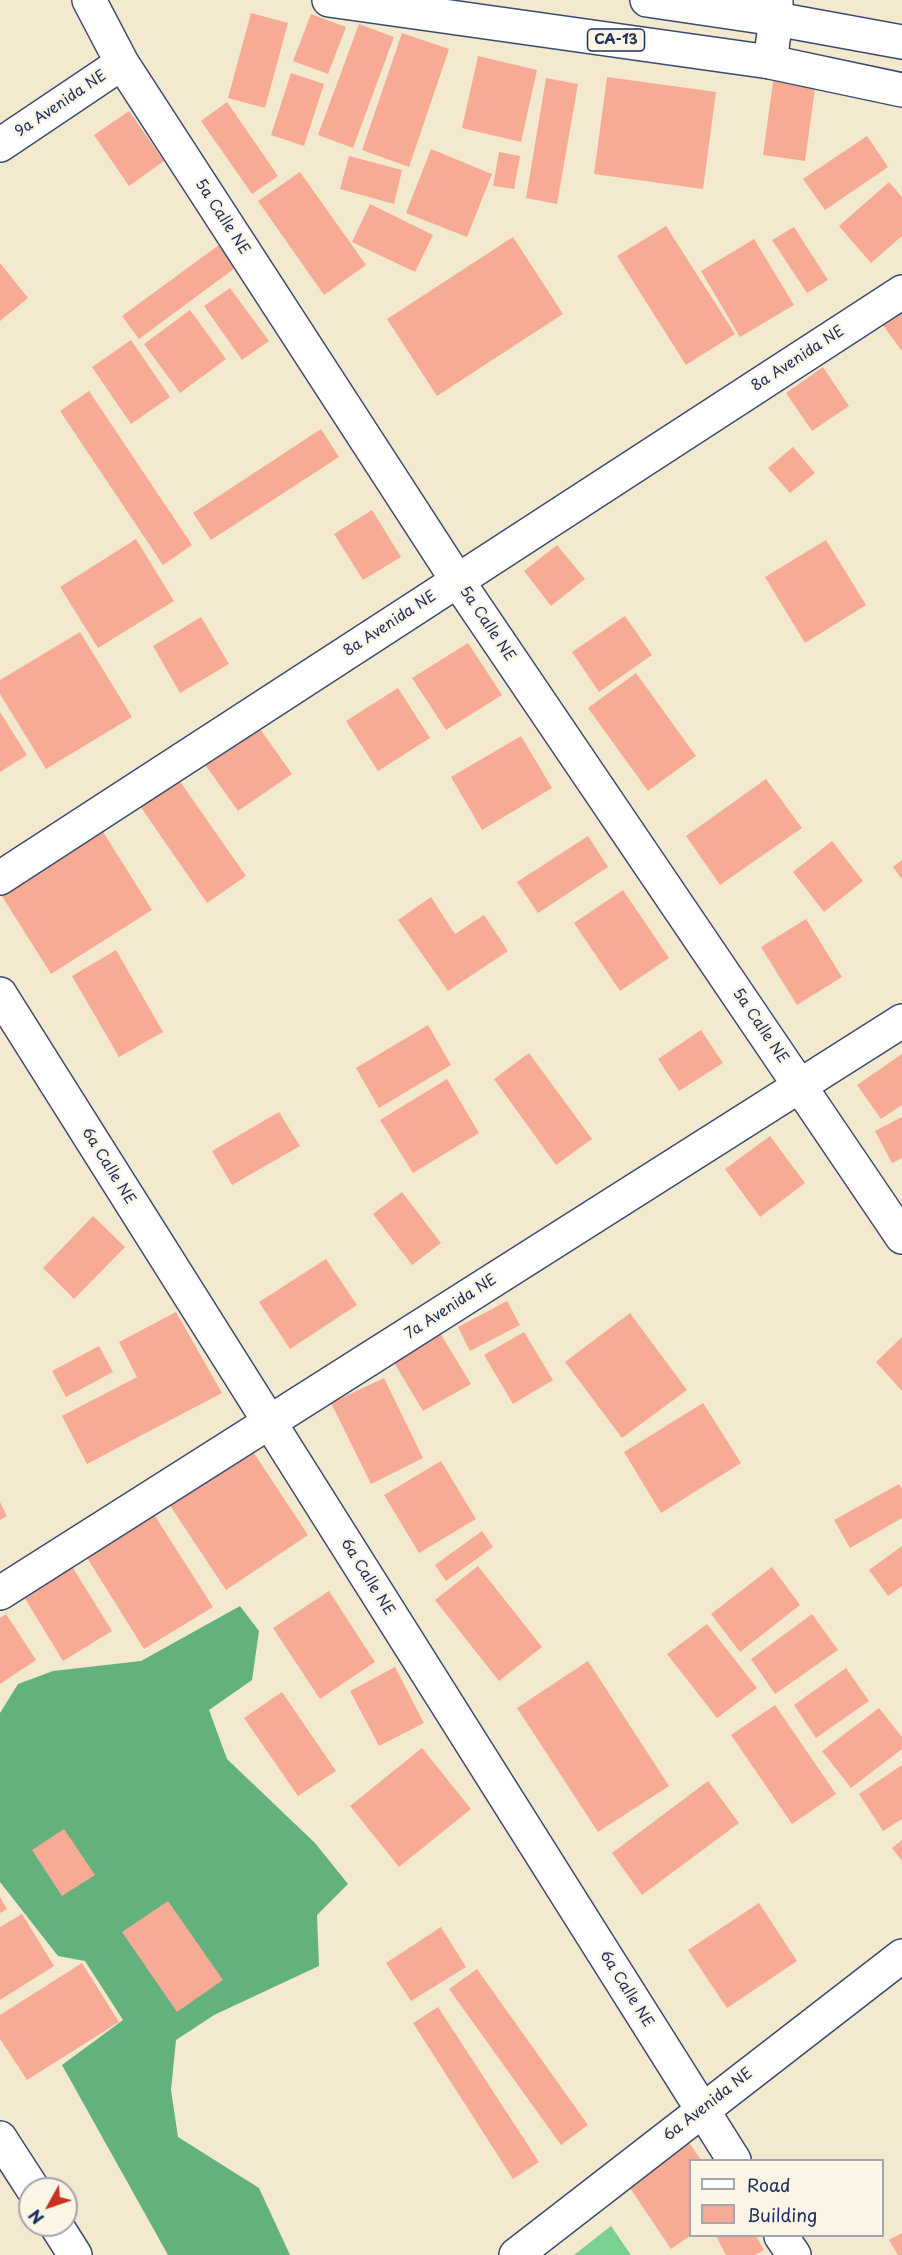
<!DOCTYPE html>
<html>
<head>
<meta charset="utf-8">
<style>
	body { margin:0 }
	#map { position:relative; width:902px; height:2255px; overflow:hidden; background:#f2e9ce; font-family:"Playpen Sans",sans-serif }
	canvas { display:block }
	.legend { position:absolute; left:689px; top:2159px; width:195px; height:78px; box-sizing:border-box; background:#fcf5e5; border:2px solid #a2a6af; margin:0; padding:8px 10px; list-style:none; font-size:18px; color:#1b2f5e }
	.legend li { display:flex; align-items:center; gap:12px; height:30px }
	.legend b { width:30px; border:2px solid #a2a6af }
	.north { position:absolute; left:18px; top:2177px; width:60px; height:60px; box-sizing:border-box; background:#fcf5e5; border:2px solid #a2a6af; border-radius:50%; rotate:230deg; font-size:16px; font-weight:700; line-height:24px; text-align:center; color:#1b2f5e }
	.north::after { content:''; display:block; margin:auto; width:21px; height:27px; background:#c8321e; clip-path:polygon(50% 0,100% 100%,50% 72%,0 100%) }
</style>
</head>
<body>
<div id="map">
<canvas width="902" height="2255"></canvas>
<ul class="legend">
<li><b style="height:8px;background:#fff"></b>Road</li>
<li><b style="height:16px;background:#f7ab95"></b>Building</li>
</ul>
<div class="north">N</div>
</div>
<script>
const context = document.querySelector('canvas').getContext('2d');
context.lineJoin = 'round';
function fillPath(path, color) { context.fillStyle = color; context.fill(path, 'evenodd'); }
function strokePath(path, color, width, dash) { context.strokeStyle = color; context.lineWidth = width; context.lineCap = dash ? 'butt' : 'round'; context.setLineDash(dash || []); context.stroke(path); }
function drawText(font, color, halo, rows, align = 'center') {
  context.font = font + ' "Playpen Sans",sans-serif'; context.lineWidth = 5; context.setLineDash([]); context.textBaseline = 'middle'; context.strokeStyle = halo; context.fillStyle = color; for (const [text, x, y, turn = 0] of rows) {
    context.save(); context.translate(x, y); context.rotate((+turn || 0) * Math.PI / 180); context.textAlign = isNaN(turn) ? turn : align; if (halo) context.strokeText(text, 0, 0); context.fillText(text, 0, 0); context.restore();
  }
}
fillPath(new Path2D(`
	M 611,2226 L 631,2255 L 574,2255 Z`), '#7acf93');
fillPath(new Path2D(`
	M 240,1606 L 259,1631 L 252,1680 L 209,1710 L 227,1759 L 315,1843 L 348,1884 L 317,1915 L 319,1966 L 214,2015 L 176,2040 L 171,2090 L 178,2137 L 259,2188 L 290,2255 L 168,2255 L 62,2065 L 123,2020 L 85,1961 L 58,1956 L 0,1882 L 0,1713 L 18,1684 L 53,1671 L 141,1661 Z`), '#63b27d');
fillPath(new Path2D(`
	M 251,13 L 288,23 L 265,108 L 228,98 Z
	M 311,14 L 346,27 L 328,74 L 293,61 Z
	M 359,24 L 394,37 L 353,148 L 318,135 Z
	M 402,33 L 449,49 L 409,167 L 362,150 Z
	M 478,56 L 537,70 L 521,142 L 462,128 Z
	M 775,68 L 817,74 L 805,161 L 763,155 Z
	M 291,73 L 324,84 L 304,146 L 271,135 Z
	M 607,77 L 716,92 L 703,189 L 594,174 Z
	M 546,78 L 578,84 L 557,204 L 526,198 Z
	M 227,102 L 278,176 L 252,194 L 201,121 Z
	M 129,111 L 164,161 L 129,186 L 94,135 Z
	M 867,136 L 888,167 L 825,210 L 803,179 Z
	M 431,149 L 492,174 L 467,237 L 406,213 Z
	M 499,152 L 520,156 L 514,189 L 493,186 Z
	M 349,156 L 402,170 L 394,204 L 340,189 Z
	M 300,172 L 366,265 L 324,295 L 258,201 Z
	M 889,182 L 902,197 L 902,236 L 871,263 L 839,226 Z
	M 370,204 L 433,235 L 415,272 L 352,242 Z
	M 666,226 L 735,334 L 686,365 L 617,256 Z
	M 794,227 L 828,280 L 807,293 L 772,240 Z
	M 513,237 L 563,314 L 437,396 L 387,319 Z
	M 754,239 L 794,305 L 740,337 L 701,271 Z
	M 223,242 L 239,265 L 139,339 L 122,316 Z
	M 0,263 L 28,298 L 0,321 Z
	M 230,288 L 269,341 L 242,360 L 204,306 Z
	M 902,309 L 902,351 L 882,324 Z
	M 190,310 L 226,359 L 180,393 L 144,344 Z
	M 131,340 L 170,397 L 131,424 L 92,367 Z
	M 823,367 L 849,406 L 812,431 L 786,393 Z
	M 89,391 L 192,545 L 163,565 L 60,411 Z
	M 321,429 L 339,457 L 211,540 L 193,513 Z
	M 793,447 L 815,473 L 790,493 L 768,468 Z
	M 372,510 L 401,557 L 363,580 L 334,534 Z
	M 136,539 L 174,601 L 98,648 L 60,587 Z
	M 826,540 L 866,605 L 805,643 L 765,577 Z
	M 557,545 L 585,579 L 551,606 L 524,571 Z
	M 625,616 L 652,655 L 599,692 L 572,652 Z
	M 201,617 L 229,664 L 180,693 L 153,646 Z
	M 80,632 L 132,717 L 46,769 L 0,694 L 0,680 Z
	M 468,643 L 502,695 L 446,730 L 412,678 Z
	M 636,673 L 696,756 L 648,791 L 588,708 Z
	M 398,688 L 430,738 L 378,771 L 346,721 Z
	M 0,712 L 27,755 L 0,772 Z
	M 258,726 L 292,774 L 238,811 L 204,763 Z
	M 521,736 L 552,788 L 482,830 L 451,777 Z
	M 766,779 L 802,828 L 720,885 L 686,836 Z
	M 179,780 L 246,876 L 207,903 L 140,806 Z
	M 100,827 L 152,910 L 51,974 L 0,893 Z
	M 588,836 L 608,867 L 538,913 L 517,882 Z
	M 832,841 L 863,881 L 824,912 L 793,872 Z
	M 902,860 L 902,879 L 893,867 Z
	M 623,890 L 669,958 L 620,991 L 574,923 Z
	M 431,897 L 455,934 L 484,915 L 508,951 L 448,991 L 398,920 Z
	M 806,919 L 842,977 L 797,1005 L 761,947 Z
	M 116,950 L 163,1032 L 119,1057 L 72,976 Z
	M 428,1025 L 451,1065 L 379,1108 L 356,1068 Z
	M 701,1030 L 723,1063 L 679,1091 L 658,1059 Z
	M 529,1053 L 592,1139 L 556,1165 L 494,1079 Z
	M 902,1054 L 902,1105 L 881,1119 L 857,1085 Z
	M 447,1079 L 479,1133 L 413,1173 L 380,1120 Z
	M 279,1112 L 300,1146 L 232,1185 L 212,1151 Z
	M 902,1117 L 902,1158 L 892,1163 L 875,1131 Z
	M 770,1136 L 805,1183 L 760,1217 L 725,1169 Z
	M 402,1192 L 441,1243 L 412,1265 L 373,1214 Z
	M 93,1216 L 125,1247 L 74,1299 L 43,1268 Z
	M 326,1259 L 357,1305 L 290,1349 L 259,1302 Z
	M 507,1301 L 520,1325 L 470,1351 L 458,1327 Z
	M 176,1312 L 222,1393 L 87,1464 L 62,1416 L 137,1377 L 119,1342 Z
	M 630,1313 L 687,1390 L 622,1438 L 565,1362 Z
	M 524,1332 L 553,1380 L 513,1404 L 484,1355 Z
	M 440,1333 L 471,1384 L 423,1411 L 393,1361 Z
	M 902,1337 L 902,1391 L 876,1362 Z
	M 99,1346 L 113,1372 L 66,1397 L 52,1371 Z
	M 384,1378 L 423,1458 L 371,1484 L 331,1403 Z
	M 703,1403 L 741,1463 L 661,1513 L 624,1452 Z
	M 248,1444 L 308,1535 L 226,1590 L 165,1498 Z
	M 441,1461 L 476,1519 L 419,1553 L 384,1495 Z
	M 899,1484 L 902,1489 L 902,1518 L 850,1548 L 834,1520 Z
	M 0,1502 L 7,1516 L 0,1520 Z
	M 146,1502 L 213,1607 L 144,1649 L 79,1545 Z
	M 482,1531 L 493,1547 L 446,1581 L 435,1565 Z
	M 902,1546 L 902,1586 L 888,1596 L 869,1570 Z
	M 70,1563 L 112,1631 L 63,1661 L 21,1592 Z
	M 478,1566 L 542,1647 L 499,1681 L 435,1600 Z
	M 772,1567 L 800,1605 L 740,1652 L 711,1614 Z
	M 329,1591 L 375,1662 L 320,1699 L 273,1628 Z
	M 6,1614 L 36,1660 L 0,1684 L 0,1618 Z
	M 812,1614 L 838,1650 L 775,1694 L 751,1659 Z
	M 707,1624 L 757,1688 L 717,1718 L 667,1654 Z
	M 588,1661 L 669,1786 L 598,1832 L 517,1708 Z
	M 395,1667 L 424,1723 L 379,1746 L 350,1691 Z
	M 846,1668 L 869,1701 L 816,1738 L 794,1705 Z
	M 282,1692 L 336,1771 L 298,1796 L 244,1718 Z
	M 775,1705 L 836,1794 L 792,1824 L 731,1735 Z
	M 879,1708 L 902,1737 L 902,1749 L 851,1788 L 822,1751 Z
	M 422,1748 L 471,1809 L 399,1867 L 350,1806 Z
	M 902,1765 L 902,1819 L 883,1831 L 859,1794 Z
	M 708,1781 L 739,1823 L 642,1895 L 612,1853 Z
	M 64,1829 L 95,1875 L 62,1896 L 32,1850 Z
	M 902,1840 L 902,1861 L 892,1848 Z
	M 0,1897 L 7,1909 L 0,1913 Z
	M 168,1901 L 223,1980 L 177,2012 L 122,1932 Z
	M 759,1903 L 797,1961 L 727,2008 L 688,1950 Z
	M 22,1914 L 54,1966 L 0,2000 L 0,1927 Z
	M 441,1927 L 466,1967 L 411,2001 L 386,1963 Z
	M 82,1963 L 119,2022 L 27,2080 L 0,2039 L 0,2015 Z
	M 477,1969 L 588,2125 L 561,2145 L 449,1989 Z
	M 438,2007 L 539,2162 L 513,2179 L 413,2023 Z
	M 686,2138 L 701,2160 L 690,2160 L 690,2236 L 671,2249 L 624,2179 Z
	M 902,2233 L 902,2255 L 898,2255 L 889,2240 Z
	M 716,2236 L 756,2236 L 764,2250 L 755,2255 L 726,2255 Z`), '#f7ab95');
const minor = new Path2D(`
	M 89,0 L 122,63 L 457,580 L 902,1237
	M 770,62 L 776,19 L 776,0
	M 0,145 L 122,63
	M 0,878 L 902,292
	M 0,994 L 734,2160
	M 0,1593 L 902,1021
	M 0,2138 L 33,2189
	M 56,2225 L 75,2255
	M 781,2236 L 794,2255
	M 516,2255 L 902,1956`);
const major = new Path2D(`
	M 329,0 L 770,62 L 902,90
	M 647,0 L 776,19 L 902,42`);
strokePath(minor, '#3b4b6f', 36);
strokePath(major, '#3b4b6f', 36);
strokePath(minor, '#fff', 33);
strokePath(major, '#fff', 33);
for (const [x, y, w] of [
	[616,40,57]
]) { const box = new Path2D(); box.roundRect(x - w / 2, y - 11, w, 22, 4.5); context.fillStyle = '#fcf5e5'; context.fill(box); strokePath(box, '#1b2f5e', 1.5); }
drawText('bold 14px', '#1b2f5e', null, [
	["CA-13",616,40]
]);
drawText('15px', '#1b2f5e', '#fcf5e5', [
	["9a Avenida NE",61,104,-34],
	["5a Calle NE",222,217,57],
	["8a Avenida NE",798,359,-33],
	["8a Avenida NE",390,624,-33],
	["5a Calle NE",487,624,56],
	["5a Calle NE",760,1026,56],
	["6a Calle NE",108,1166,58],
	["7a Avenida NE",451,1307,-33],
	["6a Calle NE",367,1577,58],
	["6a Calle NE",626,1989,58],
	["6a Avenida NE",708,2105,-38]
]);
</script>
</body>
</html>
